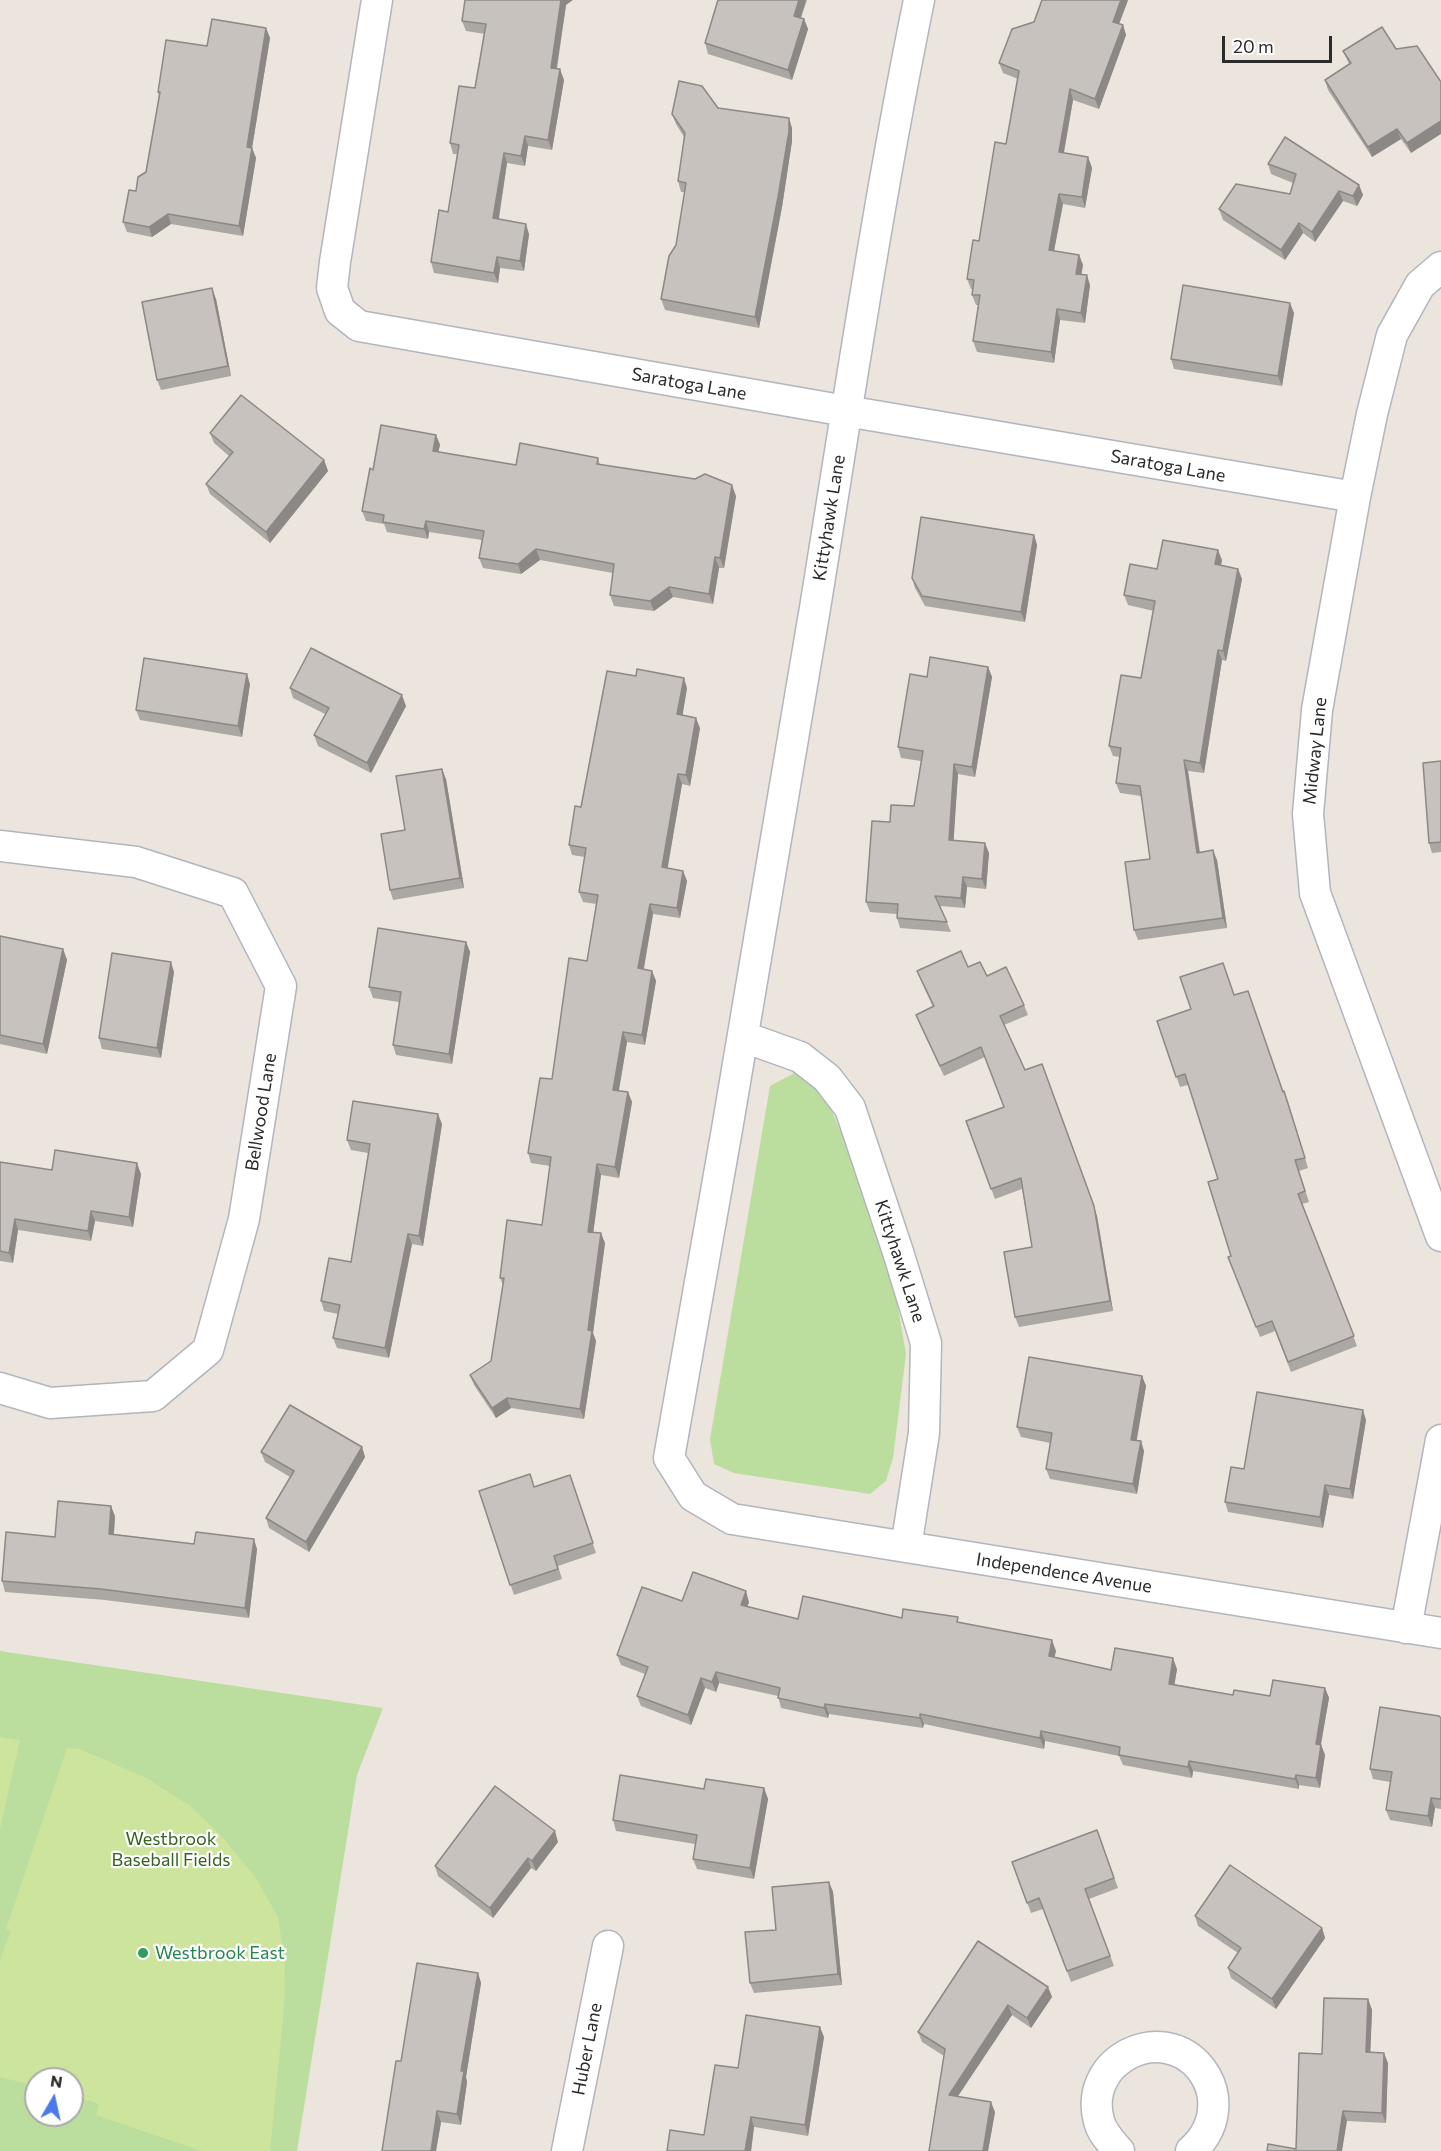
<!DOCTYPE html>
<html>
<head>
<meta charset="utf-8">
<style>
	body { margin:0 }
	#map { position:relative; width:1441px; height:2151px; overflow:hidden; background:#ece5de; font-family:Commissioner,sans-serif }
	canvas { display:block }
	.north { position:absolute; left:24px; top:2067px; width:60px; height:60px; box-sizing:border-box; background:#fff; border:2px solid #aaa; border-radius:50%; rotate:9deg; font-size:16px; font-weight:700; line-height:24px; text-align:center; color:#2b2b2b }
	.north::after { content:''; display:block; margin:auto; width:21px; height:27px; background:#4c7aeb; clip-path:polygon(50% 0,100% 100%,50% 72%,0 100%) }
	.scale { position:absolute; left:1222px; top:36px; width:110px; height:27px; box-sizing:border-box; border:3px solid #2b2b2b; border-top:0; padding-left:8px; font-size:18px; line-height:21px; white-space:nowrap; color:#2b2b2b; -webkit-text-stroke:4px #fff; paint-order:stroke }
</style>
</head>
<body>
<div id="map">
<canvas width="1441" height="2151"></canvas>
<div class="north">N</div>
<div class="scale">20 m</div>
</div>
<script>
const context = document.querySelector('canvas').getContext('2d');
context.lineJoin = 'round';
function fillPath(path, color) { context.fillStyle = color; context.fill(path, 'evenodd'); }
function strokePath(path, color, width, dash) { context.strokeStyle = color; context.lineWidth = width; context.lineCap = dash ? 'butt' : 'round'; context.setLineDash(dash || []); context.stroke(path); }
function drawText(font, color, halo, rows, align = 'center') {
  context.font = font + ' Commissioner,sans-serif'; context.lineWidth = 4.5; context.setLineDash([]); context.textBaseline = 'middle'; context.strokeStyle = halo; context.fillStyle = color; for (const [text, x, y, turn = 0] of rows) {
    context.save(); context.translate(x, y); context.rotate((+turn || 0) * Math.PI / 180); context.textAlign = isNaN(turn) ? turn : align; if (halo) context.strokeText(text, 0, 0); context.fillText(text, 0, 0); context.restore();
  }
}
fillPath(new Path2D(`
	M 800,1070 L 823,1090 L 851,1156 L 890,1261 L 906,1354 L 893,1458 L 886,1481 L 870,1494 L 734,1473 L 714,1464 L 710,1439 L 770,1086 Z
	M 0,1651 L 383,1708 L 357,1775 L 297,2151 L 0,2151 ZM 36,2079 L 72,2079 L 72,2115 L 36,2115 Z`), '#bbde9f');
fillPath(new Path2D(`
	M 0,1737 L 20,1740 L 0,1829 Z
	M 67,1748 L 80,1749 L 146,1778 L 189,1805 L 219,1833 L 256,1878 L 278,1917 L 285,1964 L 284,2008 L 270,2151 L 202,2151 L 96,2115 L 99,2104 L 72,2095 L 72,2079 L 36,2079 L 36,2086 L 0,2077 L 0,1960 L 11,1931 L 6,1929 Z`), '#cde49c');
const minor = new Path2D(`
	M 377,0 L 335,262 L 332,288 L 340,311 L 359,326 L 846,411 L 1355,497
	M 919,0 C 878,201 848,405 815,608 C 768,892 720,1175 669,1458 L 693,1496 L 732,1519 L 1441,1633
	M 1441,267 L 1420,285 L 1392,335 L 1372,414 L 1355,497 L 1317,710 L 1308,814 L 1315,893 L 1441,1236
	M 0,846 L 136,862 L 233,893 L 281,986 L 244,1219 L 208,1350 L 153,1396 L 50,1403 L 0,1388
	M 744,1037 L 800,1057 L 827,1078 L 850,1108 L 898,1252 L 926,1343 L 924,1433 L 906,1547
	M 1406,1628 L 1441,1440
	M 567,2151 L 608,1946
	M 1119,2151 C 1111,2142 1102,2133 1099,2121 C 1082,2060 1162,2020 1201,2069 C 1207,2077 1212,2088 1213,2098 C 1215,2119 1207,2137 1191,2151`);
strokePath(minor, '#b2b5bd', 33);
strokePath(minor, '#fff', 30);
fillPath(new Path2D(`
	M 718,0 L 807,0 L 801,18 L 804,19 L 808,29 L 792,80 L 708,54 L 705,43 Z
	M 1128,0 L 1119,24 L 1123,25 L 1126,35 L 1099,109 L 1073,100 L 1064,153 L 1088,157 L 1092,168 L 1085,208 L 1063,204 L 1054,251 L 1079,255 L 1083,265 L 1081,274 L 1090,285 L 1085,323 L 1060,320 L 1054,363 L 977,352 L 973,341 L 978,305 L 976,305 L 972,295 L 973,289 L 971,289 L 967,279 L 979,241 L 1006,144 L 1018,79 L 1003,73 L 999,63 Z
	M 566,5 L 557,69 L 564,80 L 552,150 L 528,146 L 525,166 L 507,163 L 499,219 L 529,234 L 524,271 L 500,268 L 498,283 L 434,273 L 431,262 L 448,212 L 457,154 L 453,154 L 450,143 L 475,88 L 485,34 L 466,31 L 462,21 Z
	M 1382,27 L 1411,153 L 1401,139 L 1372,157 L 1328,90 L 1325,80 L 1349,64 L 1343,51 Z
	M 266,28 L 270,38 L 252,148 L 256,158 L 243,236 L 171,224 L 152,237 L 127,232 L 123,222 L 136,191 L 146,172 L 159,96 L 158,92 L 207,46 Z
	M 718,108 L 792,128 L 792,141 L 782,207 L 759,328 L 665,310 L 661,299 L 676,245 L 685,192 L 681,192 L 678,181 L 684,137 L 676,124 L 672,114 Z
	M 1268,164 L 1359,185 L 1363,195 L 1357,206 L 1343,201 L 1315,242 L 1303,233 L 1285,260 L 1223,220 L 1219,209 L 1290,194 L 1293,183 L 1271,174 Z
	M 216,299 L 231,376 L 161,390 L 157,380 Z
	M 1294,313 L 1282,386 L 1174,369 L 1171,359 Z
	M 210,433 L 324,460 L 328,471 L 270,543 L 210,494 L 206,484 L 229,456 L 214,443 Z
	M 436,435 L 440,445 L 438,452 L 516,465 L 598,458 L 600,465 L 736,496 L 724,568 L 719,568 L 713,604 L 673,597 L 654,611 L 614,606 L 610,595 L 613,573 L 540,560 L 521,574 L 483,568 L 479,558 L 482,540 L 429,532 L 428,539 L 387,532 L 384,524 L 366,521 L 362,511 L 373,470 Z
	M 1034,535 L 1037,545 L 1025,622 L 925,606 L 915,588 L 912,578 Z
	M 1222,560 L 1221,565 L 1238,569 L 1242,579 L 1226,661 L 1222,660 L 1204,773 L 1188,771 L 1200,852 L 1217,860 L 1227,928 L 1138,940 L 1134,930 L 1150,859 L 1141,796 L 1120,793 L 1116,783 L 1120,757 L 1113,756 L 1109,746 L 1141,678 L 1154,611 L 1128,605 L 1124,595 L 1157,569 Z
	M 988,667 L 992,677 L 975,777 L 958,774 L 953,840 L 989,853 L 986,889 L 967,887 L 965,908 L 940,906 L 951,932 L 900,928 L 897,918 L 897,914 L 870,912 L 866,902 L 890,822 L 914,806 L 921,761 L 901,758 L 898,747 L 927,677 Z
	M 250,684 L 242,737 L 140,720 L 136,710 Z
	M 290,688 L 406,706 L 371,773 L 318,746 L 314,735 L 325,714 L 293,698 Z
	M 687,688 L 682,715 L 700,728 L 690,786 L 682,784 L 667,868 L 683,871 L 687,881 L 680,918 L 653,914 L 644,969 L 652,971 L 656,981 L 645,1045 L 627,1042 L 619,1091 L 628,1092 L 632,1102 L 619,1178 L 601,1175 L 593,1232 L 605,1243 L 593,1333 L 596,1341 L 584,1419 L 511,1408 L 496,1418 L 474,1385 L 470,1375 L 491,1361 L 503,1285 L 500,1278 L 542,1225 L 550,1166 L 531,1163 L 528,1153 L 552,1079 L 587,961 L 596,904 L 583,902 L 579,892 L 585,857 L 572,855 L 569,845 L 581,807 Z
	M 1441,761 L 1441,852 L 1432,853 L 1429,843 Z
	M 446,779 L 464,888 L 393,900 L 390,890 Z
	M 0,936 L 63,949 L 67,960 L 47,1054 L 0,1044 Z
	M 466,942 L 470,952 L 452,1064 L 396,1055 L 393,1045 L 399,1002 L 373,998 L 369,987 Z
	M 968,967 L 987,976 L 1024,1005 L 1028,1015 L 1004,1025 L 1025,1070 L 1097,1216 L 1113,1311 L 1019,1327 L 1015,1317 L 1032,1247 L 1022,1189 L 995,1199 L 966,1121 L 1004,1107 L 985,1057 L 944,1076 L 920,1025 L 916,1015 L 933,1007 L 921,981 L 917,971 Z
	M 174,972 L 161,1058 L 102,1049 L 99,1038 Z
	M 1234,995 L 1283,1092 L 1284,1091 L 1288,1102 L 1308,1168 L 1299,1171 L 1309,1202 L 1302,1204 L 1357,1346 L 1291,1372 L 1275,1331 L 1260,1337 L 1228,1257 L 1231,1256 L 1218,1179 L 1188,1085 L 1180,1087 L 1157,1021 Z
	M 442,1124 L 423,1246 L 412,1244 L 389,1358 L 337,1348 L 333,1338 L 338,1314 L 324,1311 L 321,1301 L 351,1262 L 368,1153 L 351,1150 L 347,1140 Z
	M 0,1162 L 52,1170 L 141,1174 L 133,1227 L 95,1221 L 91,1241 L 18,1230 L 13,1263 L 0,1261 Z
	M 1142,1376 L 1146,1386 L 1136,1441 L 1144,1451 L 1137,1494 L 1050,1479 L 1046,1469 L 1050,1443 L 1021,1437 L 1017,1427 Z
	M 1366,1420 L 1353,1499 L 1329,1495 L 1323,1528 L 1228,1512 L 1225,1502 L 1244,1469 Z
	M 362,1447 L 365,1457 L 309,1552 L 269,1528 L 266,1518 L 290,1477 L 265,1462 L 261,1452 Z
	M 570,1475 L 596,1553 L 558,1566 L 562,1579 L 514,1595 L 479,1491 L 534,1487 Z
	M 115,1516 L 114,1534 L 194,1544 L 257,1549 L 249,1618 L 105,1600 L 5,1592 L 2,1581 L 55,1537 Z
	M 682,1601 L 749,1602 L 747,1607 L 798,1619 L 902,1618 L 960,1622 L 1056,1651 L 1054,1658 L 1111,1670 L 1177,1669 L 1174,1684 L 1233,1695 L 1270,1696 L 1325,1688 L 1329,1698 L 1321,1745 L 1325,1755 L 1320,1788 L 1299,1785 L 1299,1789 L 1193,1771 L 1192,1778 L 1123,1765 L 1119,1756 L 1045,1741 L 1044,1749 L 924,1724 L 923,1728 L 829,1714 L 828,1718 L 781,1708 L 778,1696 L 719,1683 L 716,1692 L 705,1688 L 691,1725 L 641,1706 L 637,1696 L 645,1674 L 621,1665 L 617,1655 Z
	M 1441,1718 L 1441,1809 L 1435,1808 L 1432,1827 L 1390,1820 L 1386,1810 L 1390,1782 L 1373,1779 L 1370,1769 Z
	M 764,1788 L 768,1799 L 754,1879 L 697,1869 L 693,1859 L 695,1844 L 616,1831 L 613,1820 L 704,1789 Z
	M 1097,1830 L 1118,1888 L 1089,1899 L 1114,1966 L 1071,1982 L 1043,1909 L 1031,1913 L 1012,1862 Z
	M 558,1842 L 536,1871 L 531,1868 L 493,1918 L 438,1876 L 435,1866 Z
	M 829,1882 L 833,1892 L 842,1985 L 754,1993 L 750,1983 L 776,1930 Z
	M 1195,1916 L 1322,1928 L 1325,1938 L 1276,2009 L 1231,1978 L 1228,1968 L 1238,1953 L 1198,1926 Z
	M 478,1973 L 481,1983 L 466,2077 L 467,2082 L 461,2125 L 441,2122 L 436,2151 L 382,2151 L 401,2061 Z
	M 1048,1987 L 1052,1997 L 1031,2028 L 1012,2015 L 958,2096 L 995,2112 L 988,2151 L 929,2151 L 944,2056 L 922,2042 L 918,2032 Z
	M 1368,1999 L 1372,2010 L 1370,2052 L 1388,2063 L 1386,2123 L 1347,2121 L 1296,2149 Z
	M 824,2037 L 808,2136 L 754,2127 L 751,2151 L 667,2151 L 704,2135 L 738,2068 Z`), '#aba7a3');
fillPath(new Path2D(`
	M 561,0 L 573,0 L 566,5 L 555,78 L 551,68 Z
	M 799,0 L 806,0 L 798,26 L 794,16 Z
	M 1121,0 L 1128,0 L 1116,32 L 1113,22 Z
	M 804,19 L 808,29 L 792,80 L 788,70 Z
	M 1123,25 L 1126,35 L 1099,109 L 1095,99 Z
	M 266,28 L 270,38 L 252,148 L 256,158 L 243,236 L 239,226 L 247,147 Z
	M 560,69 L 564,80 L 552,150 L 548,140 Z
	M 1070,89 L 1073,100 L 1062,162 L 1059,152 Z
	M 789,118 L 792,128 L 792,141 L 782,207 L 759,328 L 755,317 Z
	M 1441,121 L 1441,134 L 1411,153 L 1407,143 Z
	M 1397,129 L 1401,139 L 1372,157 L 1368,147 Z
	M 525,136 L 528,146 L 525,166 L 521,156 Z
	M 504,153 L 507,163 L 497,228 L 493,218 Z
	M 1088,157 L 1092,168 L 1085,208 L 1082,197 Z
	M 1359,185 L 1363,195 L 1357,206 L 1353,196 Z
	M 1339,191 L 1343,201 L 1315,242 L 1312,232 Z
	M 1059,194 L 1063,204 L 1052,261 L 1049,250 Z
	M 168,214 L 171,224 L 152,237 L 149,227 Z
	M 1299,223 L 1303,233 L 1285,260 L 1281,250 Z
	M 526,224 L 529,234 L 524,271 L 520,261 Z
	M 1079,255 L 1083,265 L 1080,284 L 1076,274 Z
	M 497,257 L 500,268 L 498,283 L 494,273 Z
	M 1087,275 L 1090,285 L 1085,323 L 1081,313 Z
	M 212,288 L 216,299 L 231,376 L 228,366 Z
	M 1290,303 L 1294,313 L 1282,386 L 1278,376 Z
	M 1057,309 L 1060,320 L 1054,363 L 1051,352 Z
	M 436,435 L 440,445 L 436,461 L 433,451 Z
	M 324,460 L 328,471 L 270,543 L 266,532 Z
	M 732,485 L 736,496 L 724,568 L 720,558 Z
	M 426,521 L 429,532 L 428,539 L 424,529 Z
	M 1034,535 L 1037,545 L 1025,622 L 1021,612 Z
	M 536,549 L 540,560 L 521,574 L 518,564 Z
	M 1218,550 L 1222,560 L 1219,575 L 1215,564 Z
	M 715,557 L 719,568 L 713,604 L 709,594 Z
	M 1238,569 L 1242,579 L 1226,661 L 1223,651 Z
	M 669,587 L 673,597 L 654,611 L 650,601 Z
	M 1218,650 L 1222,660 L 1204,773 L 1200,763 Z
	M 988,667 L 992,677 L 975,777 L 972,767 Z
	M 247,674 L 250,684 L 242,737 L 238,726 Z
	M 684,678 L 687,688 L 681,725 L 677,714 Z
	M 402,695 L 406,706 L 371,773 L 367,763 Z
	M 696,718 L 700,728 L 690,786 L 686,775 Z
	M 1184,760 L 1188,771 L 1201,863 L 1197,853 Z
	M 954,764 L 958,774 L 953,850 L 949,840 Z
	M 442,769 L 446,779 L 464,888 L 460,878 Z
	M 678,774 L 682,784 L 666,878 L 662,867 Z
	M 985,843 L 989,853 L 986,889 L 982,879 Z
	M 1213,850 L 1217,860 L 1227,928 L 1223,918 Z
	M 683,871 L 687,881 L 680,918 L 677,908 Z
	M 963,877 L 967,887 L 965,908 L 961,898 Z
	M 650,904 L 653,914 L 642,978 L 638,968 Z
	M 466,942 L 470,952 L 452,1064 L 449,1054 Z
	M 63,949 L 67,960 L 47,1054 L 43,1044 Z
	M 171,962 L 174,972 L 161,1058 L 157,1048 Z
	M 652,971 L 656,981 L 645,1045 L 642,1035 Z
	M 623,1032 L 627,1042 L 617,1100 L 613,1090 Z
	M 628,1092 L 632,1102 L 619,1178 L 615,1167 Z
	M 438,1114 L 442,1124 L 423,1246 L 419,1236 Z
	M 137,1163 L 141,1174 L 133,1227 L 129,1217 Z
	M 597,1164 L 601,1175 L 592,1242 L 588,1232 Z
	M 1094,1206 L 1097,1216 L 1113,1311 L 1110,1301 Z
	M 91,1211 L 95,1221 L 91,1241 L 88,1231 Z
	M 15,1219 L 18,1230 L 13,1263 L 9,1253 Z
	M 601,1233 L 605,1243 L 593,1333 L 596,1341 L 584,1419 L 580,1409 L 588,1330 Z
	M 408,1234 L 412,1244 L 389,1358 L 385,1348 Z
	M 1142,1376 L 1146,1386 L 1135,1450 L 1131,1440 Z
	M 507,1398 L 511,1408 L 496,1418 L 492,1408 Z
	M 1363,1410 L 1366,1420 L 1353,1499 L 1350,1489 Z
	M 1141,1441 L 1144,1451 L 1137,1494 L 1133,1484 Z
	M 362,1447 L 365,1457 L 309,1552 L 306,1542 Z
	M 1325,1485 L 1329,1495 L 1323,1528 L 1320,1517 Z
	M 111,1506 L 115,1516 L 113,1544 L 109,1534 Z
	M 254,1539 L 257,1549 L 249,1618 L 245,1608 Z
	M 746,1591 L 749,1602 L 744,1616 L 741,1605 Z
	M 1052,1640 L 1056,1651 L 1052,1667 L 1049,1656 Z
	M 1173,1658 L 1177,1669 L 1173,1694 L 1169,1684 Z
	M 716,1672 L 719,1683 L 716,1692 L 712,1682 Z
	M 701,1678 L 705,1688 L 691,1725 L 688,1715 Z
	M 1325,1688 L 1329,1698 L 1319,1754 L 1316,1744 Z
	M 825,1704 L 829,1714 L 828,1718 L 824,1708 Z
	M 920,1714 L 924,1724 L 923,1728 L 920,1718 Z
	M 1041,1731 L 1045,1741 L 1044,1749 L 1040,1738 Z
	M 1321,1745 L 1325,1755 L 1320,1788 L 1316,1778 Z
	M 1189,1761 L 1193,1771 L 1192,1778 L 1188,1767 Z
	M 1296,1775 L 1299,1785 L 1299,1789 L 1295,1779 Z
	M 764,1788 L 768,1799 L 754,1879 L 750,1868 Z
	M 1431,1798 L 1435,1808 L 1432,1827 L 1428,1816 Z
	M 555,1831 L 558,1842 L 536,1871 L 532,1861 Z
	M 528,1858 L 531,1868 L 493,1918 L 490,1908 Z
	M 829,1882 L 833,1892 L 842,1985 L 838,1974 Z
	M 1322,1928 L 1325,1938 L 1276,2009 L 1272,1999 Z
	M 478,1973 L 481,1983 L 466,2077 L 467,2082 L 461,2125 L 457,2114 L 461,2071 Z
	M 1048,1987 L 1052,1997 L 1031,2028 L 1027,2018 Z
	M 1368,1999 L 1372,2010 L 1370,2062 L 1366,2052 Z
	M 1008,2005 L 1012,2015 L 952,2105 L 949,2095 Z
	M 820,2027 L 824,2037 L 808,2136 L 805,2125 Z
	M 1384,2053 L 1388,2063 L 1386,2123 L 1382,2113 Z
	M 991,2102 L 995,2112 L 988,2151 L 983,2151 Z
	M 437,2111 L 441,2122 L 436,2151 L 431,2151 Z
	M 1343,2111 L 1347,2121 L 1342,2151 L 1337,2151 Z
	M 751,2117 L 754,2127 L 751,2151 L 745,2151 Z`), '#8b8885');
const building = new Path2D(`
	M 465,0 L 561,0 L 551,68 L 560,69 L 548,140 L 525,136 L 521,156 L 504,153 L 493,218 L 526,224 L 520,261 L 497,257 L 494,273 L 431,262 L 439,210 L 448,212 L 459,145 L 450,143 L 459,86 L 475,88 L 486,24 L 462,21 Z
	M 718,0 L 799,0 L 794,16 L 804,19 L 788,70 L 705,43 Z
	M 1042,0 L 1121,0 L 1113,22 L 1123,25 L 1095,99 L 1070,89 L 1059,152 L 1088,157 L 1082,197 L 1059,194 L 1049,250 L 1079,255 L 1076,274 L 1087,275 L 1081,313 L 1057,309 L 1051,352 L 973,341 L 980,295 L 972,295 L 974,280 L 967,279 L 973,240 L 979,241 L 995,142 L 1006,144 L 1019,71 L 999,63 L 1012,29 L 1034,22 Z
	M 212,19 L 266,28 L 247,147 L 252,148 L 239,226 L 168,214 L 149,227 L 123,222 L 129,190 L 136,191 L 138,177 L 146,172 L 160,92 L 158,92 L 166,40 L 207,46 Z
	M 1382,27 L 1396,49 L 1417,46 L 1441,82 L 1441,121 L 1407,143 L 1397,129 L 1368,147 L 1325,80 L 1351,63 L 1343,51 Z
	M 679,81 L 702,86 L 718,108 L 789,118 L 789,131 L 778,197 L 755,317 L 661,299 L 669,256 L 676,245 L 686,183 L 678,181 L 685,133 L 672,114 Z
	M 1285,137 L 1359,185 L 1353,196 L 1339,191 L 1312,232 L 1299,223 L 1281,250 L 1219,209 L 1236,184 L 1290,194 L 1296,174 L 1268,164 Z
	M 1183,285 L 1290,303 L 1278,376 L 1171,359 Z
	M 212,288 L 228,366 L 157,380 L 142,302 Z
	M 241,395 L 324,460 L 266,532 L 206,484 L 233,452 L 210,433 Z
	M 381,425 L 436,435 L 433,451 L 516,465 L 520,443 L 598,458 L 597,464 L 695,479 L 705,474 L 732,485 L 720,558 L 715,557 L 709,594 L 669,587 L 650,601 L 610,595 L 614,564 L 536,549 L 518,564 L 479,558 L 484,531 L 426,521 L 424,529 L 383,522 L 384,515 L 362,511 L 370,468 L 373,470 Z
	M 921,517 L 1034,535 L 1021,612 L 922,596 L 912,578 Z
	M 1163,540 L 1218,550 L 1215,564 L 1238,569 L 1223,651 L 1218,650 L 1200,763 L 1184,760 L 1197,853 L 1213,850 L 1223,918 L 1134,930 L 1125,862 L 1150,859 L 1140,786 L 1116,783 L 1121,748 L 1109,746 L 1121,675 L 1141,678 L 1155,601 L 1124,595 L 1130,564 L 1157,569 Z
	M 311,648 L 402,695 L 367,763 L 314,735 L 329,708 L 290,688 Z
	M 930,657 L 988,667 L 972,767 L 954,764 L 949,840 L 985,843 L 982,879 L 963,877 L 961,898 L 935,896 L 947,922 L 897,918 L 898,904 L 866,902 L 872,821 L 890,822 L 891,805 L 914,806 L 923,751 L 898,747 L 910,674 L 927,677 Z
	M 144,658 L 247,674 L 238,726 L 136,710 Z
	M 637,669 L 684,678 L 677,714 L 696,718 L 686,775 L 678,774 L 662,867 L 683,871 L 677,908 L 650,904 L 638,968 L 652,971 L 642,1035 L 623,1032 L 613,1090 L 628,1092 L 615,1167 L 597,1164 L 588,1232 L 601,1233 L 588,1330 L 592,1331 L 580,1409 L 507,1398 L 492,1408 L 470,1375 L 491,1361 L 504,1278 L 500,1278 L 507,1220 L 542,1225 L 551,1157 L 528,1153 L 540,1078 L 552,1079 L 569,958 L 587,961 L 598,895 L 579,892 L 586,848 L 569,845 L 575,806 L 581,807 L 607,671 L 636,676 Z
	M 1441,761 L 1441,842 L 1429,843 L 1423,763 Z
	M 442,769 L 460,878 L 390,890 L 381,834 L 405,830 L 396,776 Z
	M 378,928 L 466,942 L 449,1054 L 393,1045 L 401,992 L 369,987 Z
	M 0,936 L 63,949 L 43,1044 L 0,1035 Z
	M 961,951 L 968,967 L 980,962 L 987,976 L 1006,967 L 1024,1005 L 1000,1016 L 1025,1070 L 1042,1064 L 1094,1206 L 1110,1301 L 1015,1317 L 1004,1252 L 1032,1247 L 1021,1178 L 991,1189 L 966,1121 L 1004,1107 L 981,1047 L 940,1066 L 916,1015 L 934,1006 L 917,971 Z
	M 112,953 L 171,962 L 157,1048 L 99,1038 Z
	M 1223,963 L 1234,995 L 1248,991 L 1283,1092 L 1284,1091 L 1305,1158 L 1295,1160 L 1305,1191 L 1298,1194 L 1354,1336 L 1288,1362 L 1272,1321 L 1256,1327 L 1228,1257 L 1231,1256 L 1208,1182 L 1218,1179 L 1185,1074 L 1176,1077 L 1157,1021 L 1191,1009 L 1180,977 Z
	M 353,1101 L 438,1114 L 419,1236 L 408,1234 L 385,1348 L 333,1338 L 340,1305 L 321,1301 L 329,1258 L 351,1262 L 370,1144 L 347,1140 Z
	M 55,1150 L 137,1163 L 129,1217 L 91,1211 L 88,1231 L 15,1219 L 9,1253 L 0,1251 L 0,1162 L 52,1170 Z
	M 1029,1357 L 1142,1376 L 1131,1440 L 1141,1441 L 1133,1484 L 1046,1469 L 1052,1433 L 1017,1427 Z
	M 1257,1392 L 1363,1410 L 1350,1489 L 1325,1485 L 1320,1517 L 1225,1502 L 1231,1467 L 1244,1469 Z
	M 290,1405 L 362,1447 L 306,1542 L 266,1518 L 294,1471 L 261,1452 Z
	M 530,1474 L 534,1487 L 570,1475 L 593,1543 L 554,1556 L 558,1569 L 510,1585 L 479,1491 Z
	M 58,1501 L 111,1506 L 109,1534 L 194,1544 L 196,1532 L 254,1539 L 245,1608 L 101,1589 L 2,1581 L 6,1532 L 55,1537 Z
	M 693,1572 L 746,1591 L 741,1605 L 798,1619 L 803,1596 L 902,1618 L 903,1609 L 958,1617 L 957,1622 L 1052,1640 L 1049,1656 L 1111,1670 L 1115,1648 L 1173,1658 L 1169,1684 L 1233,1695 L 1234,1690 L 1270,1696 L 1273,1680 L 1325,1688 L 1316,1744 L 1321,1745 L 1316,1778 L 1296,1775 L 1295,1779 L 1189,1761 L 1188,1767 L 1119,1755 L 1120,1747 L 1041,1731 L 1040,1738 L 920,1714 L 920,1718 L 825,1704 L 824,1708 L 778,1698 L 780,1688 L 716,1672 L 712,1682 L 701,1678 L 688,1715 L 637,1696 L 648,1667 L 617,1655 L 642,1587 L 682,1601 Z
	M 1380,1707 L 1439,1716 L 1441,1718 L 1441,1799 L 1431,1798 L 1428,1816 L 1386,1810 L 1392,1772 L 1370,1769 Z
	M 620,1775 L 704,1789 L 706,1779 L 764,1788 L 750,1868 L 693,1859 L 697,1835 L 613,1820 Z
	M 495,1786 L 555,1831 L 532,1861 L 528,1858 L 490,1908 L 435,1866 Z
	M 1097,1830 L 1114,1878 L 1085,1889 L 1110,1956 L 1067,1971 L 1039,1898 L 1027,1903 L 1012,1862 Z
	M 1230,1865 L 1322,1928 L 1272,1999 L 1228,1968 L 1241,1948 L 1195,1916 Z
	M 829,1882 L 838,1974 L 750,1983 L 745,1932 L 776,1930 L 772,1887 Z
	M 978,1941 L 1048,1987 L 1027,2018 L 1008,2005 L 949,2095 L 991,2102 L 983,2151 L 929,2151 L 945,2049 L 918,2032 Z
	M 417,1963 L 478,1973 L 461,2071 L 464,2071 L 457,2114 L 437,2111 L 431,2151 L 382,2151 L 396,2061 L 401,2061 Z
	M 1324,1998 L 1368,1999 L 1366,2052 L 1384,2053 L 1382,2113 L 1343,2111 L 1337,2151 L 1267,2151 L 1268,2144 L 1296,2149 L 1299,2053 L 1322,2054 Z
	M 746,2015 L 820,2027 L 805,2125 L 751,2117 L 745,2151 L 667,2151 L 670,2130 L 704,2135 L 715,2065 L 738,2068 Z`);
fillPath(building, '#c7c2be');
strokePath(building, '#8b8885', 1.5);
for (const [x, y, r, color] of [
	[143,1953,6,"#2e9e5b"]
]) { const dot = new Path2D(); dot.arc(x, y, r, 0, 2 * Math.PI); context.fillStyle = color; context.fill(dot); strokePath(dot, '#fff', 2); }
drawText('18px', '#2b2b2b', '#fff', [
	["Saratoga Lane",689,384,10],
	["Saratoga Lane",1168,466,10],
	["Kittyhawk Lane",829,518,-81],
	["Midway Lane",1315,751,-84],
	["Bellwood Lane",261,1112,-81],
	["Kittyhawk Lane",900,1261,72],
	["Independence Avenue",1064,1573,9],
	["Huber Lane",587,2049,-79]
]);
drawText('18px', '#356320', '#fff', [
	["Westbrook",171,1839],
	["Baseball Fields",171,1860]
]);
drawText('18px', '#27864d', '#fff', [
	["Westbrook East",155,1953]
], 'left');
</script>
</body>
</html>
